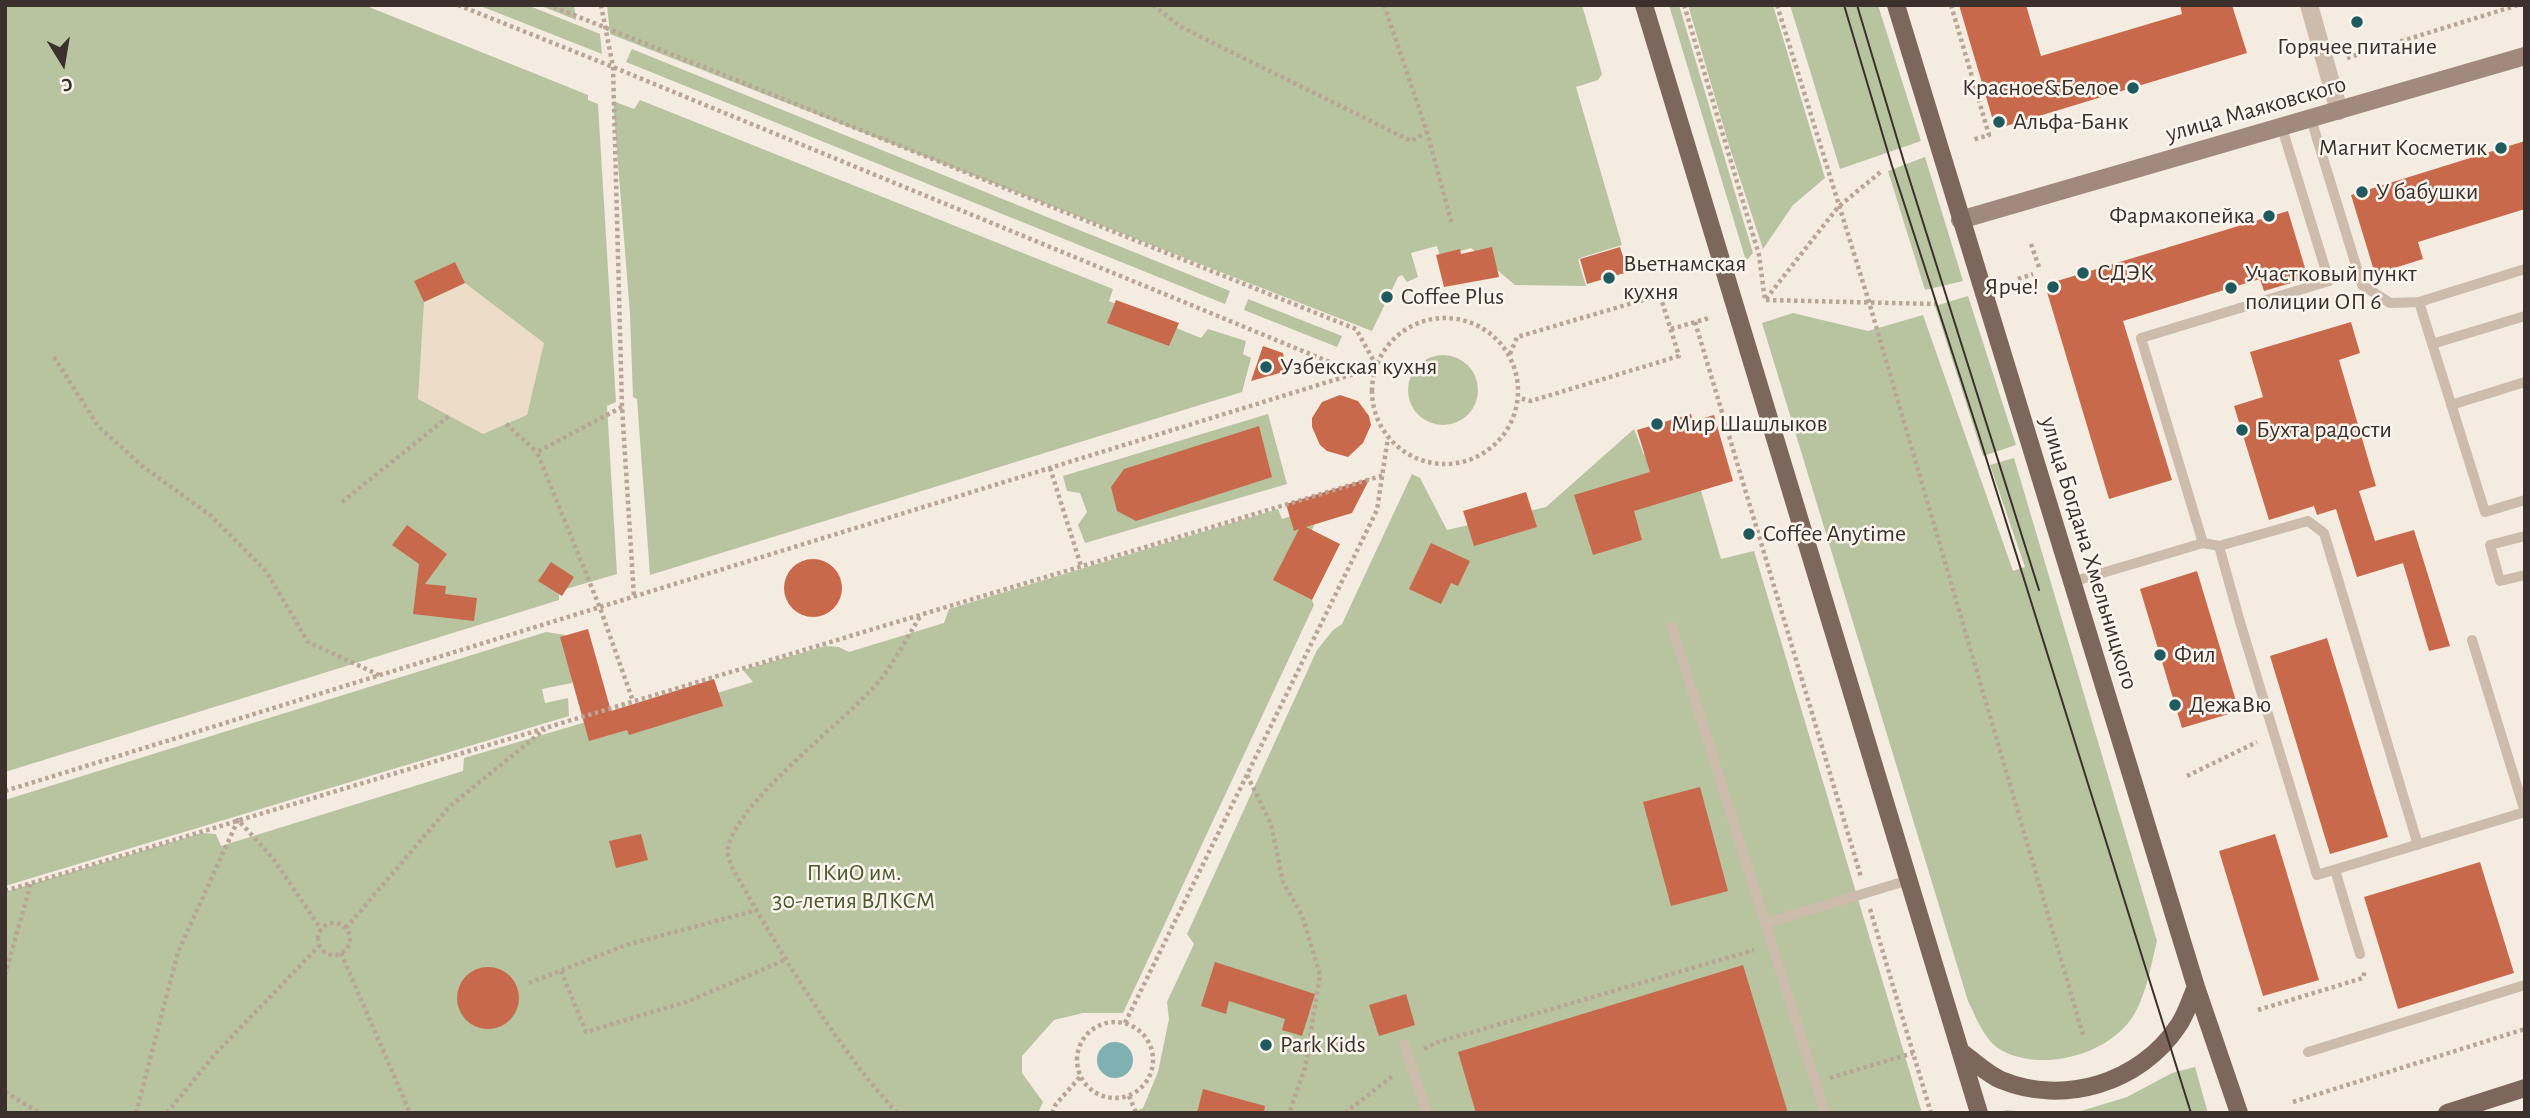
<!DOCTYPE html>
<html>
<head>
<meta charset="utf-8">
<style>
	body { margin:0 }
	#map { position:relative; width:2530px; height:1118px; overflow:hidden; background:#f4ebe1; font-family:"Alegreya Sans",sans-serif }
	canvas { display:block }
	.frame { position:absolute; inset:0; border:7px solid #3b302b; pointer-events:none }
	.north { position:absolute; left:28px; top:28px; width:70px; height:70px; -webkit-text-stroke:5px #fbf5ee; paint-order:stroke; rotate:169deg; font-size:19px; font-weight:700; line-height:28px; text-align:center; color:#3b302b }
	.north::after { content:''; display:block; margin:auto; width:24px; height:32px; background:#3b302b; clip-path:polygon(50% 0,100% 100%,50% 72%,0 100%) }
</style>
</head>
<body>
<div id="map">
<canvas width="2530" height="1118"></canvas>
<div class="frame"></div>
<div class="north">С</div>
</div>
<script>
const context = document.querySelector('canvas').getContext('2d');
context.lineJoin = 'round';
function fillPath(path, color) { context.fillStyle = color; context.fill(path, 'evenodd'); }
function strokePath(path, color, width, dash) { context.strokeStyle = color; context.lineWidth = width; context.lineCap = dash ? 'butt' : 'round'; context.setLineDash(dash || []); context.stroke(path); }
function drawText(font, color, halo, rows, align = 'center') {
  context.font = font + ' "Alegreya Sans",sans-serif'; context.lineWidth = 5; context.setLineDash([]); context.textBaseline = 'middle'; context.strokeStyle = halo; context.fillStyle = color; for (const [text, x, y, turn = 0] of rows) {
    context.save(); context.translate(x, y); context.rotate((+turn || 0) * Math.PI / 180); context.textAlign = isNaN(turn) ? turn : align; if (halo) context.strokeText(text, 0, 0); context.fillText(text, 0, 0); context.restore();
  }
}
fillPath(new Path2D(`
	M 5,5 L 364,5 L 588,95 L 588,100 L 598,104 L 616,402 L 607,406 L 617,574 L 559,591 L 559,600 L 5,772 Z
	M 478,5 L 527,5 L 600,34 L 602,54 Z
	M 539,5 L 574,5 L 576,20 Z
	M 607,5 L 1582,5 L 1602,74 L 1598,80 L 1576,87 L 1622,245 L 1580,258 L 1578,260 L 1586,286 L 1515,285 L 1471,248 L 1440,257 L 1437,246 L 1411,253 L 1418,277 L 1407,282 L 1402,275 L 1398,277 L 1372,331 L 610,34 Z
	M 1669,5 L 1679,5 L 1753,253 L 1746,261 Z
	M 1688,5 L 1773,5 L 1825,178 L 1793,205 L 1763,249 L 1728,142 Z
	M 1790,5 L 1878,5 L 1921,141 L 1840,169 Z
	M 632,49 L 1230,291 L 1225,304 L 626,62 Z
	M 640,100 L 1113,289 L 1109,301 L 1201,338 L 1208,329 L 1246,341 L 1243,354 L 1251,358 L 1242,392 L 650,575 L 637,399 L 633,397 L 630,314 L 613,101 L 634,109 Z
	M 1925,157 L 1963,281 L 1925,290 L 1888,171 Z
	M 1968,296 L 2016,445 L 1983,456 L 1935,306 Z
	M 1248,299 L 1342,336 L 1337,347 L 1244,310 Z
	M 1793,313 L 1868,331 L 1923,315 L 2013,571 L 2025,567 L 1990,465 L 2014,458 L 2157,941 C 2151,965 2147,991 2135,1013 C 2111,1055 2042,1073 2001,1050 C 1984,1040 1976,1017 1968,1001 L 1762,323 Z
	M1408 390a35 35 0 1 1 70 0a35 35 0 1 1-70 0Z
	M 1268,414 L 1287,484 L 1085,543 L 1078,525 L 1087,512 L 1080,493 L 1067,491 L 1063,476 Z
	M 1634,429 L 1644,455 L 1687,443 L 1721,559 L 1754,551 L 1922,1113 L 1132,1113 L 1143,1108 L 1158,1072 L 1169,1019 L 1167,1002 L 1194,944 L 1187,934 L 1317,650 L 1333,630 L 1342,624 L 1412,474 L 1420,478 L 1447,530 L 1546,507 Z
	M 1322,507 L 1287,587 L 1312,600 L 1314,605 L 1123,1013 L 1083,1013 L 1054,1020 L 1022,1056 L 1022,1073 L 1043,1102 L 1038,1113 L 5,1113 L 5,892 L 202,833 L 216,834 L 221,846 L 463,771 L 464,758 L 603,717 L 610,726 L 753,682 L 743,670 L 825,646 L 839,647 L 849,652 L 944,623 L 949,609 L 1278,509 L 1282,519 Z
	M 546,632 L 565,635 C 576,647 578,667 572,683 L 542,689 L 545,703 L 568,698 L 569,716 L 5,886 L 5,800 Z
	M 2195,1067 L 2208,1113 L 2006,1113 L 2005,1110 L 2025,1112 L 2081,1111 L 2127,1097 L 2172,1073 Z`), '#b8c4a0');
fillPath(new Path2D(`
	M 465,283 L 544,343 L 527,415 L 483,434 L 418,399 L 424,302 Z`), '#ecdcc8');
fillPath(new Path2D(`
	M1097 1060a18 18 0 1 1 36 0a18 18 0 1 1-36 0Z`), '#7fb0b2');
fillPath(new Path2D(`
	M 1959,5 L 2026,5 L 2041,56 L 2182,14 L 2180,5 L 2232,5 L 2247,53 L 2006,126 L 1992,117 Z
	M 2525,141 L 2525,209 L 2418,242 L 2423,259 L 2375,274 L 2351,195 Z
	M 2288,211 L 2308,278 L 2264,291 L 2260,279 L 2123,321 L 2172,480 L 2109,499 L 2047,292 L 2057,281 Z
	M 1492,247 L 1499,277 L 1444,287 L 1436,255 L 1460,249 L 1461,254 Z
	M 1620,247 L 1628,272 L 1587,284 L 1580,259 Z
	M 455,262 L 465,283 L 424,302 L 414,281 Z
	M 1116,300 L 1179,323 L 1169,346 L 1107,323 Z
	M 2351,322 L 2360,353 L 2339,360 L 2376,486 L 2359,491 L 2375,541 L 2414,530 L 2450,646 L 2429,651 L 2403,563 L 2357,577 L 2336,509 L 2317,515 L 2314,506 L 2269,520 L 2234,406 L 2263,397 L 2250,352 Z
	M 1263,346 L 1283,353 L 1287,371 L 1251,381 Z
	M 1340,395 L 1358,401 L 1369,416 L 1371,425 L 1363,443 L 1348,457 L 1327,451 L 1320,445 L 1312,427 L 1312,418 L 1322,402 Z
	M 1691,414 L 1693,421 L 1714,415 L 1733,481 L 1634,511 L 1642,540 L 1593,555 L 1574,495 L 1650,472 L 1637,430 Z
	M 1259,426 L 1272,477 L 1136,521 L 1117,511 L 1111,487 L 1124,469 Z
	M 1370,478 L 1352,513 L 1306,527 L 1340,544 L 1312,600 L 1273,580 L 1299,529 L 1294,531 L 1286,504 Z
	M 1526,492 L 1537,527 L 1474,546 L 1463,511 Z
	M 407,525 L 447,554 L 425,584 L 446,586 L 445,594 L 477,598 L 474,621 L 413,614 L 419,564 L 392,545 Z
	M 1431,543 L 1470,561 L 1458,586 L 1451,583 L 1441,604 L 1409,589 Z
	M784 588a29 29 0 1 1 58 0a29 29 0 1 1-58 0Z
	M 551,562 L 574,577 L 562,596 L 538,581 Z
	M 2197,571 L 2239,711 L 2182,728 L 2140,589 Z
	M 588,629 L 611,711 L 714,679 L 723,706 L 629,735 L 627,730 L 589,741 L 560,637 Z
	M 2327,638 L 2388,837 L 2330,854 L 2270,656 Z
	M 1700,787 L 1728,891 L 1671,906 L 1643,802 Z
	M 641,834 L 648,860 L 616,868 L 609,841 Z
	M 2275,834 L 2319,980 L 2263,996 L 2219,851 Z
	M 2480,862 L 2514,973 L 2398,1009 L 2364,897 Z
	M 1215,962 L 1315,994 L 1302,1036 L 1282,1030 L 1285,1019 L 1229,1001 L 1226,1014 L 1201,1006 Z
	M 1743,965 L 1788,1113 L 1476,1113 L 1458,1052 Z
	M457 998a31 31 0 1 1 62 0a31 31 0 1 1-62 0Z
	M 1406,994 L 1415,1025 L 1379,1036 L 1369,1005 Z
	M 1203,1089 L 1265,1106 L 1264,1113 L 1197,1113 Z`), '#c8694b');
strokePath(new Path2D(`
	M 458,5 L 613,67 L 1344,368 L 1372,366
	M 601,5 L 613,67 L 622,407 L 634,597
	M 1153,5 L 1181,27 L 1411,141 L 1427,132
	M 1384,5 L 1427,132 L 1452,224
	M 1684,5 L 1759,255 L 1765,300
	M 1777,5 L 1869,302 L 2084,1038
	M 1951,5 L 1989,135 L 1972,140
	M 2347,58 L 2518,5
	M 2031,244 L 2039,267
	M 2018,279 L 2033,274
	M 1766,299 L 1838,207 L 1883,170
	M 1766,300 L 1936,304
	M1372 391a73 73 0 1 1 146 0a73 73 0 1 1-146 0Z
	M 1695,322 L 1861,877
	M 1671,329 L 1709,318
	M 1510,354 L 1517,337 L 1660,295 L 1679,356 L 1531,401 L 1519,398
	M 54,357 L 98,426 L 142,466 L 210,515 L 266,571 L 308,642 L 379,675
	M 622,407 L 537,452 L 600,608 L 633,701
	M 506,424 L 537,452
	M 1050,468 L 1081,566
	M 342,502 L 449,416
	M 1247,775 L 1271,824 L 1283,882 L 1302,915 L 1320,975 L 1305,1068 L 1289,1113
	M 2187,776 L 2257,742
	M 5,791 L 1357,373 L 1376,365 L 1356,329 L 549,5
	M 5,891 L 1384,475
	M 1870,909 L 1931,1113
	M318 939a16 16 0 1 1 32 0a16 16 0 1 1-32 0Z
	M 346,928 L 450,806 L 545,729
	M 341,953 L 410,1113
	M 561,971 L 586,1032 L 689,1001 L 787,959
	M 5,975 L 31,883
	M 529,983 L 626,945 L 757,910
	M 2258,1010 L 2363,978 L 2365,970
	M1077 1060a38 38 0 1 1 76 0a38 38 0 1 1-76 0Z
	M 1125,1023 L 1377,510 L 1388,437
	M 1424,1049 L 1435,1043 L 1754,950
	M 1830,1078 L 1913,1053
	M 5,1092 L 40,1113
	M 1129,1096 L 1136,1113
	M 2293,1102 L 2525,1029
	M 136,1113 L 178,952 L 238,820 L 272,857 L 321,929
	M 167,1113 L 215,1054 L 319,946
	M 897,1113 C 832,1042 779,949 731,866 C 730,861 727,855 728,850 C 732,804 849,719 881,679 C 896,659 908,636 921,615
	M 1052,1113 L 1056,1104 L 1080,1077
	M 1345,1113 L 1394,1075`), '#b9a596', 4.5, [3.5, 3.5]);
strokePath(new Path2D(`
	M 2311,119 L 2362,285 L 2390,303 L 2419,302 L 2525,269
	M 2419,302 L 2485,512 L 2525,500
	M 2432,344 L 2525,316
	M 2451,405 L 2525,382
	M 2525,536 L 2490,545 L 2500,581 L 2525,575
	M 2203,543 L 2141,338 L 2329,281 L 2282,128
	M 2219,546 L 2240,622 L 2317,875 L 2525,812 L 2472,640
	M 2072,582 L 2203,543 L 2219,546 L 2308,521 L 2324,533 L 2418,845
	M 1672,627 L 1825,1113
	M 2335,870 L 2360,954
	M 1766,923 L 1909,880
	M 1404,1044 L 1427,1113
	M 2308,1052 L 2525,985`), '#cdbbac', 10);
strokePath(new Path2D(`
	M 2309,5 L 2339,111`), '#cdbbac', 18);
strokePath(new Path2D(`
	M 1960,220 L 2525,56`), '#a18a7d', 18);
strokePath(new Path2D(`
	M 1644,5 L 1979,1113
	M 1896,5 L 2196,987 L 2239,1113
	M 1961,1052 C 1974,1061 1987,1074 2001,1080 C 2064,1106 2140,1083 2178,1026 C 2186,1015 2190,1000 2196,987
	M 2447,1113 L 2525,1088`), '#7d675c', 18);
strokePath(new Path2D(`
	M 1844,5 L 1892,166 L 1978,432 L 2191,1113
	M 1857,5 L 1904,162 L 2039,590`), '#3b302b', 2);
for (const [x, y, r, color] of [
	[2357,22,7,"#1f5a5e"],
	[2133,88,7,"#1f5a5e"],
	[1999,122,7,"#1f5a5e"],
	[2501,148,7,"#1f5a5e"],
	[2362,192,7,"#1f5a5e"],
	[2269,216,7,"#1f5a5e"],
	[2083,273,7,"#1f5a5e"],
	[1609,278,7,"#1f5a5e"],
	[2053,287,7,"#1f5a5e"],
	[2231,288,7,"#1f5a5e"],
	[1387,297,7,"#1f5a5e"],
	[1266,367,7,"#1f5a5e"],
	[1657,424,7,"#1f5a5e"],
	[2242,430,7,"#1f5a5e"],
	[1749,534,7,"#1f5a5e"],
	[2160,655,7,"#1f5a5e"],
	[2175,705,7,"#1f5a5e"],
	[1266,1045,7,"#1f5a5e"]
]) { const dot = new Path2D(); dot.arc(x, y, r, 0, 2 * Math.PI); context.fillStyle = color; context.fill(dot); strokePath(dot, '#fbf5ee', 2.5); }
drawText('24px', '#3b302b', '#fbf5ee', [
	["Горячее питание",2357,47,"center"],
	["Красное&Белое",2119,88,"right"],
	["Альфа-Банк",2013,122],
	["Магнит Косметик",2487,148,"right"],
	["У бабушки",2376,192],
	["Фармакопейка",2255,216,"right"],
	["Вьетнамская",1623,264],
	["кухня",1623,292],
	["СДЭК",2097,273],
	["Участковый пункт",2245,274],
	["полиции ОП 6",2245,302],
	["Ярче!",2039,287,"right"],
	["Coffee Plus",1401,297],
	["Узбекская кухня",1280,367],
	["Мир Шашлыков",1671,424],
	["Бухта радости",2256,430],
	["Coffee Anytime",1763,534],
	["Фил",2174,655],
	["ДежаВю",2189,705],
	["Park Kids",1280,1045]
], 'left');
drawText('24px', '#3b302b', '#fbf5ee', [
	["улица Маяковского",2256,109,-16],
	["улица Богдана Хмельницкого",2089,553,73]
]);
drawText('24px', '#4a5a2e', '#fbf5ee', [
	["ПКиО им.",854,873],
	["30-летия ВЛКСМ",854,901]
]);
</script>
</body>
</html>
